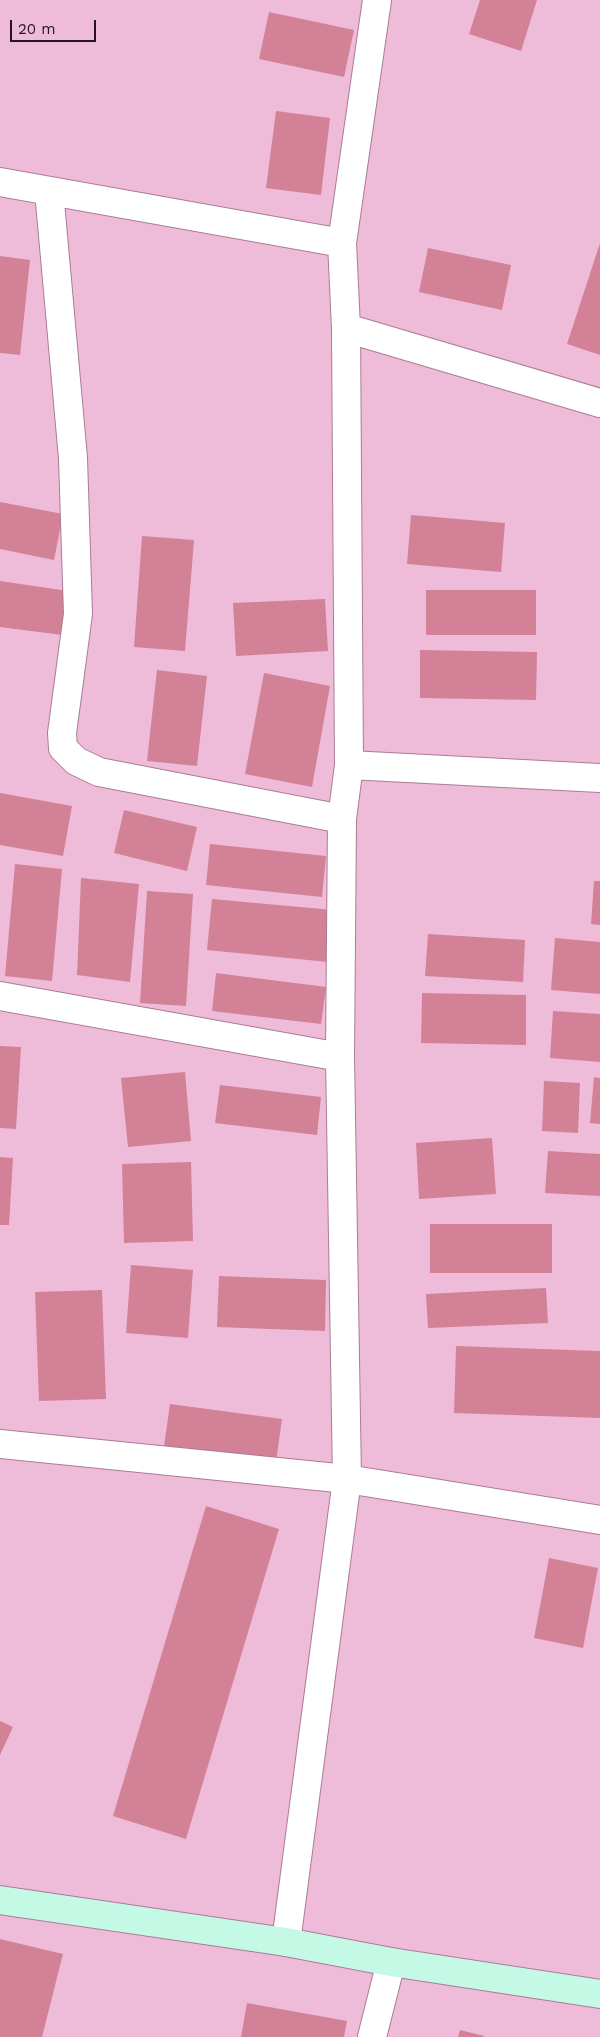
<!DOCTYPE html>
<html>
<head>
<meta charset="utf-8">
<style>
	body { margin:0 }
	#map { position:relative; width:600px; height:2037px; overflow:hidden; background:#eebcd9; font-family:"Work Sans",sans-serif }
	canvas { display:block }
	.scale { position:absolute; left:10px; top:20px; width:86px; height:22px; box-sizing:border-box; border:2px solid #26141f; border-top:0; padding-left:6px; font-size:15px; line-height:18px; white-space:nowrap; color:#26141f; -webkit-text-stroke:4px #eebcd9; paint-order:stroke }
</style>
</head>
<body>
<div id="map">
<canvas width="600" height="2037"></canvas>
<div class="scale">20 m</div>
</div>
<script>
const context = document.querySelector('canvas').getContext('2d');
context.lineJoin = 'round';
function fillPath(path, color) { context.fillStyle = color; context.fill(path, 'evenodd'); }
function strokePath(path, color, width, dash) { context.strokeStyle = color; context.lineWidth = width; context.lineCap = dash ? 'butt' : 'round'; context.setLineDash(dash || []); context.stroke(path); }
fillPath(new Path2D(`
	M 480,0 L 537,0 L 521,51 L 469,34 Z
	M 269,12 L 354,30 L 344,77 L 259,59 Z
	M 276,111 L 330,118 L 321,195 L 266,188 Z
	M 600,243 L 600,355 L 567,344 Z
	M 428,248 L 511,265 L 502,310 L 419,292 Z
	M 0,256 L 30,260 L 20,355 L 0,353 Z
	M 0,502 L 63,514 L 54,560 L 0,549 Z
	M 411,515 L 505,523 L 501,572 L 407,564 Z
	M 142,536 L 194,540 L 185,651 L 134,647 Z
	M 0,581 L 68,591 L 62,635 L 0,627 Z
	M 426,590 L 536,590 L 536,635 L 426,635 Z
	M 325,599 L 328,651 L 236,656 L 233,603 Z
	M 420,650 L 537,652 L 536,700 L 420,698 Z
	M 157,670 L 207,676 L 197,766 L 147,761 Z
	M 264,673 L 330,686 L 312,787 L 245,774 Z
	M 0,793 L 72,806 L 63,856 L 0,845 Z
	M 124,810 L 197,827 L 187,871 L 114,853 Z
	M 210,844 L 326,856 L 322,897 L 206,885 Z
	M 15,864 L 62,869 L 52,981 L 5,976 Z
	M 81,878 L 139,884 L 130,982 L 77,975 Z
	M 594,881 L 600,881 L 600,925 L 591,924 Z
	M 147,891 L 193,894 L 186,1006 L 140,1003 Z
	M 212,899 L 333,910 L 328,962 L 207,950 Z
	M 428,934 L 525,940 L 523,982 L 425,976 Z
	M 555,938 L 600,942 L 600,994 L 551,990 Z
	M 216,973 L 326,987 L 321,1024 L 212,1011 Z
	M 422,993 L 526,995 L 526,1045 L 421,1043 Z
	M 553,1011 L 600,1014 L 600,1062 L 550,1058 Z
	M 0,1046 L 21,1047 L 16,1129 L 0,1128 Z
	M 185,1072 L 191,1141 L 128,1147 L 121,1078 Z
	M 594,1077 L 600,1078 L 600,1124 L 590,1123 Z
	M 544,1081 L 580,1083 L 578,1133 L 542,1131 Z
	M 220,1085 L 321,1097 L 317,1135 L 215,1123 Z
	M 492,1138 L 496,1194 L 419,1199 L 416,1143 Z
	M 548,1151 L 600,1154 L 600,1196 L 545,1193 Z
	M 0,1157 L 13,1158 L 9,1225 L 0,1225 Z
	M 191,1162 L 193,1241 L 124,1243 L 122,1164 Z
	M 430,1224 L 552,1224 L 552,1273 L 430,1273 Z
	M 131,1265 L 193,1270 L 188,1338 L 126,1333 Z
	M 219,1276 L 326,1280 L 325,1331 L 217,1327 Z
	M 546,1288 L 548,1323 L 428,1328 L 426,1294 Z
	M 102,1290 L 106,1399 L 39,1401 L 35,1292 Z
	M 456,1346 L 600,1351 L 600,1418 L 454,1413 Z
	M 170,1404 L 282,1419 L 276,1462 L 164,1446 Z
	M 206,1506 L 279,1529 L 186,1839 L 113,1816 Z
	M 549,1558 L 598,1568 L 583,1648 L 534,1638 Z
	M 0,1721 L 13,1727 L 0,1755 Z
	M 0,1939 L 63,1954 L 42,2037 L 0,2037 Z
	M 247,2003 L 347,2021 L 344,2037 L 241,2037 Z
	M 460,2030 L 484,2036 L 484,2037 L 458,2037 Z`), '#d38196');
const street = new Path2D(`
	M 0,182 L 342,243
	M 49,191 L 73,458 L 78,614 L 62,733 L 63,748 L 76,761 L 99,772 L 342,819
	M 346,328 L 600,403
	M 349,765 L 600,778
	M 0,996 L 340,1057
	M 0,1444 L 347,1479 L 600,1520
	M 286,1942 L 347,1479 L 340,1057 L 342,819 L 349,765 L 346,328 L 342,243 L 377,0
	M 372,2037 L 391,1962`);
const secondary = new Path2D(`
	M 0,1900 L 286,1942 L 391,1962 L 600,1994`);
strokePath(street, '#aa7c97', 30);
strokePath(secondary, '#aa7c97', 30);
strokePath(street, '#fff', 28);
strokePath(secondary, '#c4f9e6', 28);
</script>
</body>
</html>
